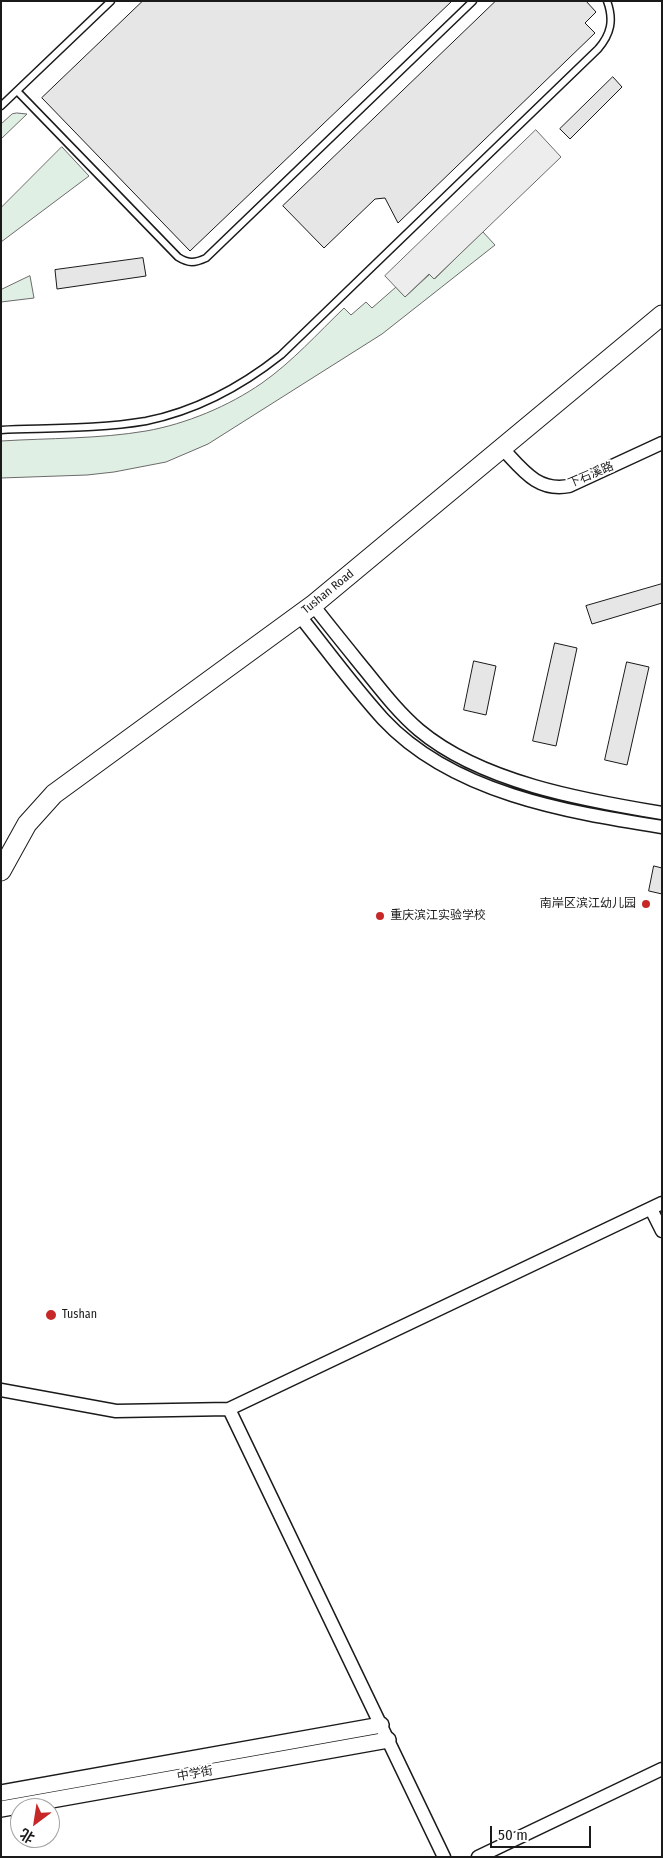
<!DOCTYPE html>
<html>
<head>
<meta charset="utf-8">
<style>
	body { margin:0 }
	#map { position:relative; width:663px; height:1858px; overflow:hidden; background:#fff; font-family:"Fira Sans Condensed","Noto Sans SC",sans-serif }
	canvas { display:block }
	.frame { position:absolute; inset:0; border:2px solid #1a1a1a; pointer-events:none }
	.north { position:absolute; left:10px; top:1798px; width:50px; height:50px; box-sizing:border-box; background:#fff; border:1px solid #a3a3a3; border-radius:50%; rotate:211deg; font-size:14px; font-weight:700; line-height:20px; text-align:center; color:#1a1a1a }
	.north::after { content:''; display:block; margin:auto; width:18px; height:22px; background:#c62828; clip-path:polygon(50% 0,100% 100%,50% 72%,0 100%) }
	.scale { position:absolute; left:490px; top:1826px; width:101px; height:22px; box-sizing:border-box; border:2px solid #1a1a1a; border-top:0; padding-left:6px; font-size:15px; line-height:18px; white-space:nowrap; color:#1a1a1a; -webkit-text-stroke:4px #fff; paint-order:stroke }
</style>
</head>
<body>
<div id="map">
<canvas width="663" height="1858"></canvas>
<div class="frame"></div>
<div class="north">北</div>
<div class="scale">50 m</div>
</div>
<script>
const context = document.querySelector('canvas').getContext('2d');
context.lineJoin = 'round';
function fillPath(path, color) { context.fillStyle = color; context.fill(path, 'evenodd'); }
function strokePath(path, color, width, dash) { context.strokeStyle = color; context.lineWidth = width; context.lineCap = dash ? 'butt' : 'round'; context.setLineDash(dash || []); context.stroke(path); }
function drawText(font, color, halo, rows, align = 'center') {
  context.font = font + ' "Fira Sans Condensed","Noto Sans SC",sans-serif'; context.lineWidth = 4; context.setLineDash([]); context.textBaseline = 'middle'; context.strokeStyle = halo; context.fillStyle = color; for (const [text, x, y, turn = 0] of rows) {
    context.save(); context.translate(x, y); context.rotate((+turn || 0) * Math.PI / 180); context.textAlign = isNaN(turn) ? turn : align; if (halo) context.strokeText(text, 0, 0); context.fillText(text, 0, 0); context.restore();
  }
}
const green = new Path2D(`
	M 17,113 L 27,114 L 1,139 L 1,124 L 12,114 Z
	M 62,147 L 89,176 L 1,242 L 1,208 Z
	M 483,232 L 495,245 L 382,334 L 208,444 L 166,462 L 114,472 L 87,475 L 1,478 L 1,441 C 49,438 99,439 146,431 C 186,424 229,406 262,383 C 292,362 318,333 344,308 L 351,315 L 366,302 L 372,308 L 396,287 L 405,297 L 430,274 L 435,278 Z
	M 30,276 L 34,298 L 1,302 L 1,290 Z`);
fillPath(green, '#e0efe3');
strokePath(green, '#6a6a6a', 1);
const parking = new Path2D(`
	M 536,130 L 561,157 L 434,279 L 429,274 L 405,297 L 385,276 Z`);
fillPath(parking, '#ededed');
strokePath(parking, '#6a6a6a', 1);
const building = new Path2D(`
	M 143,1 L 452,1 L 190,251 L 42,98 Z
	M 496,1 L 586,1 L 596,12 L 585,23 L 595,33 L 398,223 L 385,198 L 375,199 L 324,248 L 283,206 Z
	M 613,77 L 622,87 L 570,139 L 560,129 Z
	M 143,258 L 146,276 L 57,289 L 55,270 Z
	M 662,584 L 662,603 L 592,624 L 586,606 Z
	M 555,643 L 577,648 L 556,746 L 533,741 Z
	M 474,661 L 496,666 L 486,715 L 464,710 Z
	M 627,662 L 649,667 L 627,765 L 605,760 Z
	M 654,866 L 662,868 L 662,894 L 649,891 Z`);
fillPath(building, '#e6e6e6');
strokePath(building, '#1a1a1a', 1);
const service = new Path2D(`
	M 17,91 L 178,257 C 189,264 195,263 206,258 L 473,1
	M 1,106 L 111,1
	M 1,430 C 49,428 99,429 146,421 C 195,411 242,386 281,355 L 598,49 C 611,34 614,20 607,1`);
const minor = new Path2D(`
	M 502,448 C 522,469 537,492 569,486 L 662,443
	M 313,605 C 330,627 348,649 365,670 C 382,691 398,712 419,730 C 481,782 583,800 662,813
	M 299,615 C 327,650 353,686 383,719 C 452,793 566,812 662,827
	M 651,1209 L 662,1231
	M 1,1390 L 116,1411 L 229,1409
	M 444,1857 L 229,1409 L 662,1203
	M 478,1857 L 662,1769`);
const tertiary = new Path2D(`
	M 1,1793 L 381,1725
	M 1,1809 L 388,1740`);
const primary = new Path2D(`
	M 1,871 L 27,824 L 54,794 L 313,605 L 662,315`);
strokePath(service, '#1a1a1a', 9);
strokePath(minor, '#1a1a1a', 15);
strokePath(tertiary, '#1a1a1a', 18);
strokePath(primary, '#1a1a1a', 21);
strokePath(service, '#fff', 6);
strokePath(minor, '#fff', 12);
strokePath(tertiary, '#fff', 15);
strokePath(primary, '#fff', 19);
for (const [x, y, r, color] of [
	[646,904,5,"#c62828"],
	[380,916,5,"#c62828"],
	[51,1315,6,"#c62828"]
]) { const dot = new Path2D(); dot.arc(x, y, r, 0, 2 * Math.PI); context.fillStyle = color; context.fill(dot); strokePath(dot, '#fff', 2); }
drawText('12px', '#1a1a1a', '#fff', [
	["下石溪路",591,475,-23],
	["Tushan Road",328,592,-39],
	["中学街",195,1774,-10]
]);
drawText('12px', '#1a1a1a', '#fff', [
	["南岸区滨江幼儿园",636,904,"right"],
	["重庆滨江实验学校",390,916],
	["Tushan",62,1315]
], 'left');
</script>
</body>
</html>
